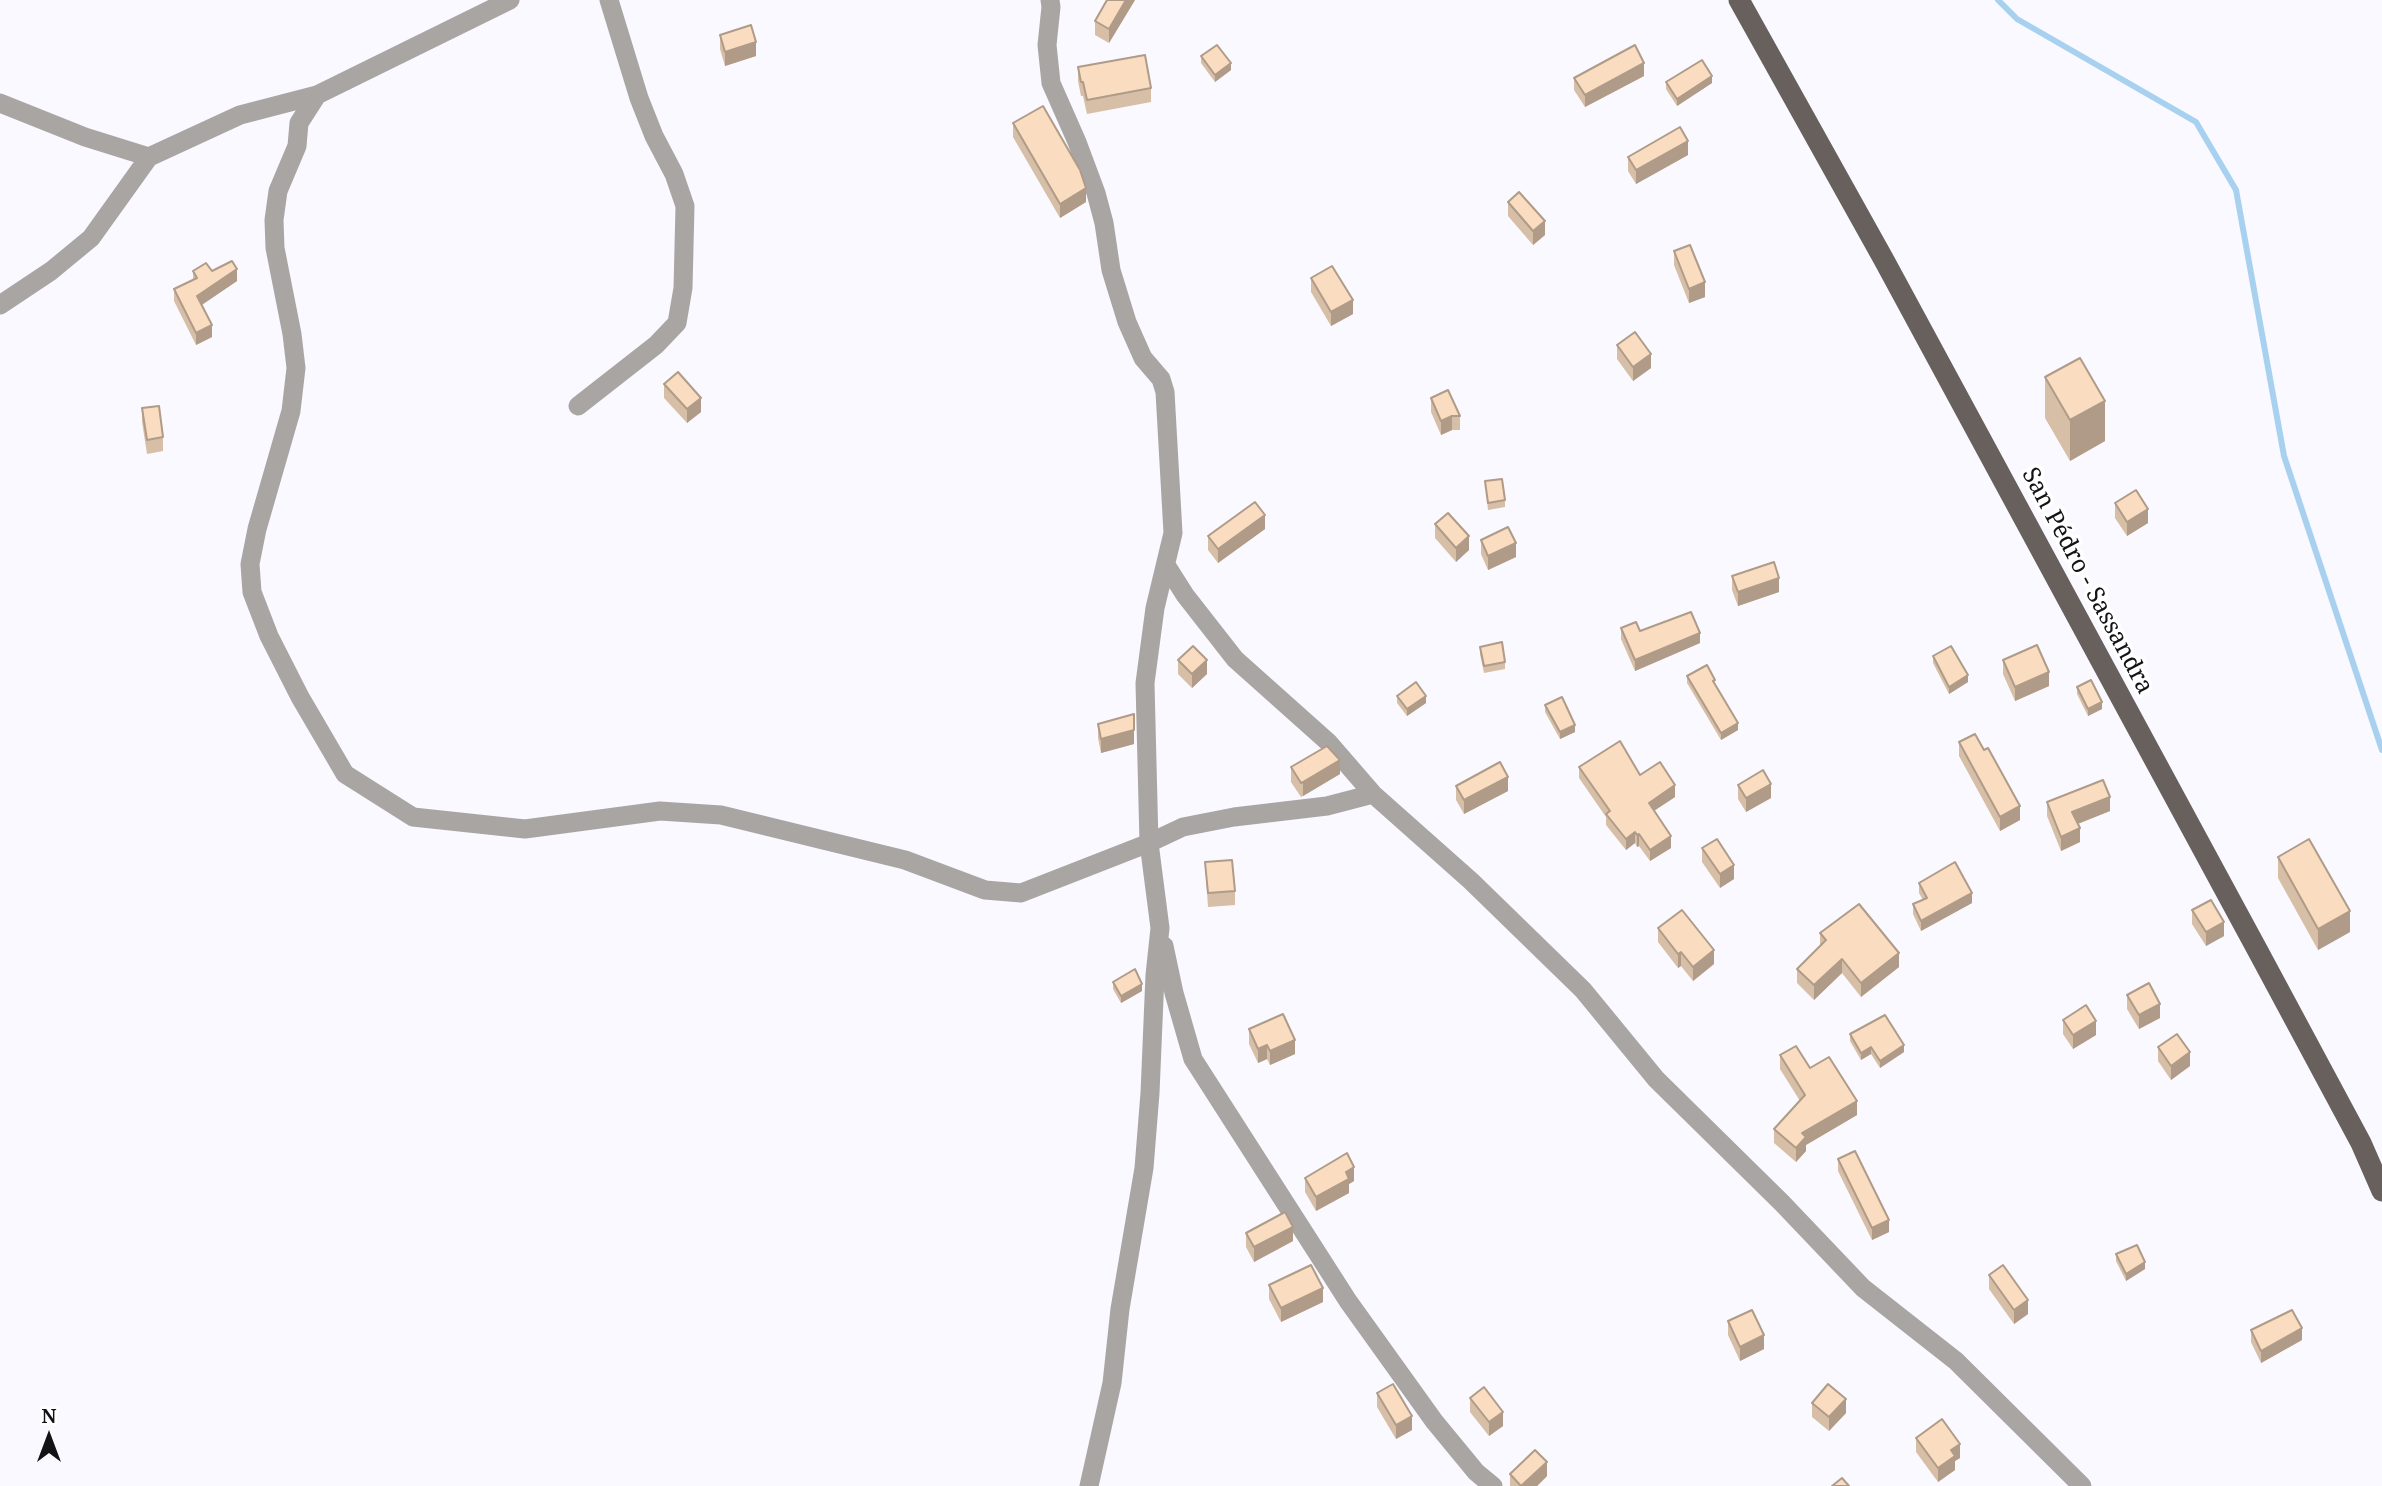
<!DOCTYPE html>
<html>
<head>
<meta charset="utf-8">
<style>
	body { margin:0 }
	#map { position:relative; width:2382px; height:1486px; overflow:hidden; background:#f9f9ff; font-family:"Noto Serif",serif }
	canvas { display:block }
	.north { position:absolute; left:14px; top:1402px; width:70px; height:70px; -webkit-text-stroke:5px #fff; paint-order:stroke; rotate:0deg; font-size:19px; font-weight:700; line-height:28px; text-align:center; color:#131316 }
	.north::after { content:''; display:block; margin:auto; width:24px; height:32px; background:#131316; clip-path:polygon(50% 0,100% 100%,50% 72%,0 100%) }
</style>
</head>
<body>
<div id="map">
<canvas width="2382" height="1486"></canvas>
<div class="north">N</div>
</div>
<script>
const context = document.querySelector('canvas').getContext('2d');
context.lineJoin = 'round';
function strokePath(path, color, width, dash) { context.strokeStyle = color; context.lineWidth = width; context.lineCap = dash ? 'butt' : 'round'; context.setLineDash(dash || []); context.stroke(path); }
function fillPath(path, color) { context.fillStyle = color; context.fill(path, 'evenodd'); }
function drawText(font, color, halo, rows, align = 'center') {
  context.font = font + ' "Noto Serif",serif'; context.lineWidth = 7; context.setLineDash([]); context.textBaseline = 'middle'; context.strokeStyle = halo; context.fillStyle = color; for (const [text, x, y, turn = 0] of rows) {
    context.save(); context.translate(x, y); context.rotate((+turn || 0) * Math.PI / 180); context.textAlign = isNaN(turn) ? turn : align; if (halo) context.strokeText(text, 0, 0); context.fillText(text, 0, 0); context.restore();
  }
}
strokePath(new Path2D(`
	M 1998,0 L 2017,19 L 2196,122 L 2236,190 L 2284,456 L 2382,750`), '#a8d1ef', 6);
strokePath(new Path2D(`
	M 1050,0 L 1051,7 L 1047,45 L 1051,83 L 1077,142 L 1096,193 L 1104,223 L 1111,270 L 1127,322 L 1143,358 L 1161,379 L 1165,392 L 1173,533 L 1155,608 L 1145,683 L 1149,843 L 1160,928 L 1155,975 L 1150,1093 L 1144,1168 L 1120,1309 L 1112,1383 L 1089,1486
	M 317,95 L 299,123 L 297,146 L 278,191 L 274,220 L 275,248 L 292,334 L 296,368 L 291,411 L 257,529 L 250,564 L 252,592 L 269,636 L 300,697 L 345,774 L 413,817 L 525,829 L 660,811 L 721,815 L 905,860 L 985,890 L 1021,893 L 1149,843 L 1183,827 L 1234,817 L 1327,806 L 1373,794
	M 0,103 L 85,137 L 149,157
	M 0,305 L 51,271 L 91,238 L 149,157 L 240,115 L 317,95 L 510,0
	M 578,406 L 656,345 L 677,323 L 683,288 L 685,206 L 674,174 L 654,136 L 639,98 L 609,0
	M 1166,565 L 1185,595 L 1235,659 L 1328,742 L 1373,794 L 1471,881 L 1583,990 L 1656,1079 L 1782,1203 L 1863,1288 L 1956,1361 L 2082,1486
	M 1164,946 L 1174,993 L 1193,1059 L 1348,1301 L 1434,1421 L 1476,1472 L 1493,1486`), '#a9a5a3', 19);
strokePath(new Path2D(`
	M 1739,0 L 1884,260 L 2259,953 L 2361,1143 L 2382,1191`), '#68605c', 21);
fillPath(new Path2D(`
	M 1107,0 L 1135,0 L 1109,43 L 1095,35 L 1095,21 Z
	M 720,35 L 756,56 L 725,66 L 720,49 Z
	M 1201,56 L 1231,70 L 1215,82 L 1201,63 Z
	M 1078,67 L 1151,88 L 1151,102 L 1087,114 L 1083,96 L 1081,96 L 1078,81 Z
	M 1644,76 L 1585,107 L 1574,90 L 1574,78 Z
	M 1666,82 L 1712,83 L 1677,106 L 1666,89 Z
	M 1013,123 L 1086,202 L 1060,218 L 1013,137 Z
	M 1688,155 L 1636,184 L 1628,171 L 1628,157 Z
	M 1508,202 L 1545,235 L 1533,245 L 1508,216 Z
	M 1674,251 L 1705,297 L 1689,303 L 1674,265 Z
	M 193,271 L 212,271 L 237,281 L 202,305 L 212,337 L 196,345 L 174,301 L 174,289 L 193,280 Z
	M 1311,278 L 1353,314 L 1331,326 L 1311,292 Z
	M 1617,345 L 1651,368 L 1633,381 L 1617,359 Z
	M 2045,377 L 2105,441 L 2070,461 L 2045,418 Z
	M 664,384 L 701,412 L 687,423 L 664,398 Z
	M 1431,398 L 1460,416 L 1460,430 L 1452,430 L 1441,435 L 1431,412 Z
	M 142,408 L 163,437 L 163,451 L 147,454 L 142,422 Z
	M 1485,481 L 1505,500 L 1505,507 L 1488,510 Z
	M 2115,503 L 2148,523 L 2127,536 L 2115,518 Z
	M 1435,524 L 1469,550 L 1456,562 L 1435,538 Z
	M 1265,529 L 1218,563 L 1208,550 L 1208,536 Z
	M 1481,540 L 1516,557 L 1488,570 L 1481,554 Z
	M 1732,576 L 1779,592 L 1738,606 L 1732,590 Z
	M 1621,628 L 1640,631 L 1700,643 L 1635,671 L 1621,639 Z
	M 1480,647 L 1505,662 L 1505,669 L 1484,673 L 1480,654 Z
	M 1933,656 L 1968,682 L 1949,694 L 1933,663 Z
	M 1178,660 L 1207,674 L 1192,688 L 1178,674 Z
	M 2003,660 L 2049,686 L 2015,701 L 2003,674 Z
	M 1687,676 L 1738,730 L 1721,740 L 1687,683 Z
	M 2077,687 L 2102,709 L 2088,716 L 2077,694 Z
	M 1397,696 L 1426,703 L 1407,716 L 1397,703 Z
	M 1545,705 L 1575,732 L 1560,739 L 1545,712 Z
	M 1098,724 L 1134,744 L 1101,753 L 1098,738 Z
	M 1959,742 L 2020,820 L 2000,831 L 1959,756 Z
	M 1291,767 L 1340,774 L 1303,796 L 1301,797 L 1291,782 Z
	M 1579,767 L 1675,797 L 1654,811 L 1671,848 L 1650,861 L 1639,846 L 1637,847 L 1635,843 L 1626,850 L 1606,825 L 1606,817 L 1579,778 Z
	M 1738,785 L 1771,798 L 1746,812 L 1738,799 Z
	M 1456,786 L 1508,791 L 1464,814 L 1456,800 Z
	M 2047,802 L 2110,811 L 2078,824 L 2080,842 L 2061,851 L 2047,816 Z
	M 1702,848 L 1734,879 L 1720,888 L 1702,862 Z
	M 2278,857 L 2350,932 L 2318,950 L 2278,878 Z
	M 1205,862 L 1235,891 L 1235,905 L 1208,907 Z
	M 1919,883 L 1972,903 L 1921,931 L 1913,914 L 1913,904 L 1923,900 L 1919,893 Z
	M 2192,910 L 2224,936 L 2206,946 L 2192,924 Z
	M 1658,928 L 1714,964 L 1693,981 L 1681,966 L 1678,968 L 1658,942 Z
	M 1820,933 L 1899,967 L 1861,997 L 1842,973 L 1814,1000 L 1797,983 L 1797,969 L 1820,946 Z
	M 1113,982 L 1142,991 L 1121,1003 L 1113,989 Z
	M 2127,995 L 2160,1018 L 2139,1029 L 2127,1009 Z
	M 2063,1020 L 2096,1035 L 2073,1049 L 2063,1034 Z
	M 1249,1029 L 1295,1054 L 1270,1065 L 1267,1059 L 1258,1063 L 1249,1044 Z
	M 1850,1034 L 1904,1052 L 1880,1068 L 1871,1054 L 1861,1060 L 1850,1041 Z
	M 2158,1047 L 2190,1066 L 2171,1080 L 2158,1061 Z
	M 1780,1055 L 1810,1068 L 1857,1115 L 1806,1145 L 1806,1151 L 1796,1162 L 1774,1143 L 1774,1129 L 1800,1101 L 1780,1069 Z
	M 1838,1159 L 1889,1232 L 1872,1240 L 1838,1171 Z
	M 1305,1178 L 1354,1181 L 1349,1184 L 1349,1193 L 1316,1211 L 1305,1192 Z
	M 1246,1233 L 1293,1241 L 1254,1262 L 1246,1247 Z
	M 2116,1254 L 2145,1269 L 2126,1281 L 2116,1261 Z
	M 1989,1275 L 2028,1314 L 2014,1324 L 1989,1289 Z
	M 1269,1285 L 1323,1302 L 1281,1322 L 1269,1299 Z
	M 1728,1321 L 1764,1349 L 1740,1361 L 1728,1335 Z
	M 2251,1330 L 2302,1340 L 2261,1363 L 2251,1342 Z
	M 1377,1393 L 1412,1430 L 1396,1439 L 1377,1407 Z
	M 1470,1398 L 1503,1426 L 1489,1436 L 1470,1412 Z
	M 1812,1403 L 1846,1413 L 1829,1431 L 1812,1417 Z
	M 1916,1438 L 1960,1458 L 1955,1461 L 1955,1470 L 1938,1482 L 1916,1452 Z
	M 1510,1474 L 1547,1476 L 1537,1486 L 1510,1486 Z`), '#d7bea6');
fillPath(new Path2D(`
	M 1126,0 L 1135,0 L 1109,43 L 1109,29 Z
	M 756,42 L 756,56 L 725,66 L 725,52 Z
	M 1231,63 L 1231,70 L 1215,82 L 1215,75 Z
	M 1644,63 L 1644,76 L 1585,107 L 1585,95 Z
	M 1712,76 L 1712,83 L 1677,106 L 1677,99 Z
	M 1688,141 L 1688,155 L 1636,184 L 1636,170 Z
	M 1086,188 L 1086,202 L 1060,218 L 1060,204 Z
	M 1545,221 L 1545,235 L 1533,245 L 1533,231 Z
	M 237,269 L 237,281 L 197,308 L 197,296 Z
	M 1705,282 L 1705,297 L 1689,303 L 1689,289 Z
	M 1353,300 L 1353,314 L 1331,326 L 1331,312 Z
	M 212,325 L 212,337 L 196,345 L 196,333 Z
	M 1651,354 L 1651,368 L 1633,381 L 1633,367 Z
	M 701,398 L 701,412 L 687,423 L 687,409 Z
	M 2105,401 L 2105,441 L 2070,461 L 2070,420 Z
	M 1452,416 L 1452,430 L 1441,435 L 1441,421 Z
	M 2148,509 L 2148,523 L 2127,536 L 2127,522 Z
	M 1265,515 L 1265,529 L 1218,563 L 1218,549 Z
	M 1469,536 L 1469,550 L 1456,562 L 1456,548 Z
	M 1516,543 L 1516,557 L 1488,570 L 1488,556 Z
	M 1779,578 L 1779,592 L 1738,606 L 1738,592 Z
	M 1700,633 L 1700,643 L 1635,671 L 1635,660 Z
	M 1207,660 L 1207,674 L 1192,688 L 1192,674 Z
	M 2049,672 L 2049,686 L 2015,701 L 2015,687 Z
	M 1968,675 L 1968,682 L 1949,694 L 1949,687 Z
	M 1426,696 L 1426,703 L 1407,716 L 1407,709 Z
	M 2102,702 L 2102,709 L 2088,716 L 2088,709 Z
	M 1738,723 L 1738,730 L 1721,740 L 1721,733 Z
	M 1575,725 L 1575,732 L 1560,739 L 1560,732 Z
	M 1134,730 L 1134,744 L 1101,753 L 1101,739 Z
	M 1340,760 L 1340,774 L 1303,796 L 1303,782 Z
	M 1508,777 L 1508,791 L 1464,814 L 1464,800 Z
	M 1771,784 L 1771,798 L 1746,812 L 1746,798 Z
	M 1675,785 L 1675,797 L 1649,814 L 1649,803 Z
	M 2110,797 L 2110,811 L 2072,826 L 2072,812 Z
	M 2020,806 L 2020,820 L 2000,831 L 2000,817 Z
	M 2080,828 L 2080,842 L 2061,851 L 2061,837 Z
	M 1635,832 L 1635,843 L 1626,850 L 1626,839 Z
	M 1639,834 L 1639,846 L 1637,847 L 1637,835 Z
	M 1671,836 L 1671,848 L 1650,861 L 1650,850 Z
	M 1734,865 L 1734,879 L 1720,888 L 1720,874 Z
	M 1972,893 L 1972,903 L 1921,931 L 1921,921 Z
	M 2350,911 L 2350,932 L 2318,950 L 2318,929 Z
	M 2224,922 L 2224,936 L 2206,946 L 2206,932 Z
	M 1714,950 L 1714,964 L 1693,981 L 1693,967 Z
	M 1681,952 L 1681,966 L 1678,968 L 1678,954 Z
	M 1899,953 L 1899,967 L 1861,997 L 1861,983 Z
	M 1842,959 L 1842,973 L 1814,1000 L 1814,985 Z
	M 1142,984 L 1142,991 L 1121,1003 L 1121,996 Z
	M 2160,1004 L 2160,1018 L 2139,1029 L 2139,1015 Z
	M 2096,1021 L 2096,1035 L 2073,1049 L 2073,1035 Z
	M 1295,1040 L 1295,1054 L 1270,1065 L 1270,1051 Z
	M 1267,1045 L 1267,1059 L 1258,1063 L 1258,1049 Z
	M 1904,1045 L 1904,1052 L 1880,1068 L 1880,1061 Z
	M 1871,1047 L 1871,1054 L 1861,1060 L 1861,1053 Z
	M 2190,1052 L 2190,1066 L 2171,1080 L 2171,1066 Z
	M 1857,1101 L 1857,1115 L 1806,1145 L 1806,1151 L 1796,1162 L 1796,1148 L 1802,1133 Z
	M 1354,1167 L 1354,1181 L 1349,1184 L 1349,1193 L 1316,1211 L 1316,1197 L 1346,1172 Z
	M 1889,1220 L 1889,1232 L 1872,1240 L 1872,1228 Z
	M 1293,1227 L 1293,1241 L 1254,1262 L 1254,1247 Z
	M 2145,1262 L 2145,1269 L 2126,1281 L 2126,1274 Z
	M 1323,1288 L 1323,1302 L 1281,1322 L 1281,1308 Z
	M 2028,1300 L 2028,1314 L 2014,1324 L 2014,1310 Z
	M 2302,1328 L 2302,1340 L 2261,1363 L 2261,1351 Z
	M 1764,1335 L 1764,1349 L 1740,1361 L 1740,1347 Z
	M 1846,1399 L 1846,1413 L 1829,1431 L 1829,1417 Z
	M 1503,1412 L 1503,1426 L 1489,1436 L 1489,1422 Z
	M 1412,1416 L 1412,1430 L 1396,1439 L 1396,1425 Z
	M 1960,1444 L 1960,1458 L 1955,1461 L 1955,1470 L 1938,1482 L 1938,1468 L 1951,1450 Z
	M 1547,1462 L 1547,1476 L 1537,1486 L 1522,1486 Z`), '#af9b87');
const building = new Path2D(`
	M 1107,0 L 1126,0 L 1109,29 L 1095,21 Z
	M 751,25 L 756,42 L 725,52 L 720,35 Z
	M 1217,45 L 1231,63 L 1215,75 L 1201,56 Z
	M 1635,45 L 1644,63 L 1585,95 L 1574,78 Z
	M 1145,55 L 1151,88 L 1087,100 L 1083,82 L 1081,82 L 1078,67 Z
	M 1702,60 L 1712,76 L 1677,99 L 1666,82 Z
	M 1043,106 L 1080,170 L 1086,188 L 1060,204 L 1013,123 Z
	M 1680,127 L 1688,141 L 1636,170 L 1628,157 Z
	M 1519,192 L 1545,221 L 1533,231 L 1508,202 Z
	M 1690,245 L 1705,282 L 1689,289 L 1674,251 Z
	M 232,261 L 237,269 L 197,296 L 212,325 L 196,333 L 174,289 L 197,278 L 193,271 L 206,263 L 212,271 Z
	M 1332,266 L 1353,300 L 1331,312 L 1311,278 Z
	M 1635,332 L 1651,354 L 1633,367 L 1617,345 Z
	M 2080,358 L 2105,401 L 2070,420 L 2045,377 Z
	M 678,372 L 701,398 L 687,409 L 664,384 Z
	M 1448,390 L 1460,416 L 1452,416 L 1441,421 L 1431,398 Z
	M 159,406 L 163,437 L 147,440 L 142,408 Z
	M 1502,479 L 1505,500 L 1488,503 L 1485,481 Z
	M 2136,490 L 2148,509 L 2127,522 L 2115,503 Z
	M 1255,502 L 1265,515 L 1218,549 L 1208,536 Z
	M 1448,513 L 1469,536 L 1456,548 L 1435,524 Z
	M 1508,527 L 1516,543 L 1488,556 L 1481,540 Z
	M 1774,562 L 1779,578 L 1738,592 L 1732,576 Z
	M 1691,612 L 1700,633 L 1635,660 L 1621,628 L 1636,622 L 1640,631 Z
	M 1502,642 L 1505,662 L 1484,666 L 1480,647 Z
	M 2037,645 L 2049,672 L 2015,687 L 2003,660 Z
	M 1193,646 L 1207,660 L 1192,674 L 1178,660 Z
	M 1951,646 L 1968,675 L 1949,687 L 1933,656 Z
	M 1707,665 L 1715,680 L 1713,681 L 1738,723 L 1721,733 L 1687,676 Z
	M 2091,680 L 2102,702 L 2088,709 L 2077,687 Z
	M 1416,682 L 1426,696 L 1407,709 L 1397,696 Z
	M 1562,697 L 1575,725 L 1560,732 L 1545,705 Z
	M 1134,714 L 1134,730 L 1101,739 L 1098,724 Z
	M 1975,734 L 1984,750 L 1988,748 L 2020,806 L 2000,817 L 1959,742 Z
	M 1620,741 L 1640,775 L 1660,762 L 1675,785 L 1649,803 L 1671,836 L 1650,850 L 1639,834 L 1637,835 L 1635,832 L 1626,839 L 1606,814 L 1610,811 L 1579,767 Z
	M 1327,746 L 1340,760 L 1303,782 L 1301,783 L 1291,767 Z
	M 1500,762 L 1508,777 L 1464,800 L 1456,786 Z
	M 1763,770 L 1771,784 L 1746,798 L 1738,785 Z
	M 2103,780 L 2110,797 L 2072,812 L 2080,828 L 2061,837 L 2047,802 Z
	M 1717,839 L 1734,865 L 1720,874 L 1702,848 Z
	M 2309,839 L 2350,911 L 2318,929 L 2278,857 Z
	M 1232,860 L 1235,891 L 1208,893 L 1205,862 Z
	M 1955,862 L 1972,893 L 1921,921 L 1913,904 L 1927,898 L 1919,883 Z
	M 2211,900 L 2224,922 L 2206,932 L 2192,910 Z
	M 1859,904 L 1899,953 L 1861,983 L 1842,959 L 1814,985 L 1797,969 L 1826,940 L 1820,933 Z
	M 1682,910 L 1714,950 L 1693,967 L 1681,952 L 1678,954 L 1658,928 Z
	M 1135,969 L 1142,984 L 1121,996 L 1113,982 Z
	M 2149,983 L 2160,1004 L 2139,1015 L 2127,995 Z
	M 2086,1005 L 2096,1021 L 2073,1035 L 2063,1020 Z
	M 1283,1014 L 1295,1040 L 1270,1051 L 1267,1045 L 1258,1049 L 1249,1029 Z
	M 1885,1015 L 1904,1045 L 1880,1061 L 1871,1047 L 1861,1053 L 1850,1034 Z
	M 2177,1034 L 2190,1052 L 2171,1066 L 2158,1047 Z
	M 1796,1046 L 1810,1068 L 1829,1057 L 1857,1101 L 1802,1133 L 1806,1137 L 1796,1148 L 1774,1129 L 1805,1095 L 1780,1055 Z
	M 1855,1151 L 1889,1220 L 1872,1228 L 1838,1159 Z
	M 1347,1153 L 1354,1167 L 1346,1172 L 1349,1179 L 1316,1197 L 1305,1178 Z
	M 1285,1212 L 1293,1227 L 1254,1247 L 1246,1233 Z
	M 2137,1245 L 2145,1262 L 2126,1274 L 2116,1254 Z
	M 1311,1265 L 1323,1288 L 1281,1308 L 1269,1285 Z
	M 2003,1265 L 2028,1300 L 2014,1310 L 1989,1275 Z
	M 1752,1310 L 1764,1335 L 1740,1347 L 1728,1321 Z
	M 2292,1310 L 2302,1328 L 2261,1351 L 2251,1330 Z
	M 1393,1384 L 1412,1416 L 1396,1425 L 1377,1393 Z
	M 1828,1384 L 1846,1399 L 1829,1417 L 1812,1403 Z
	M 1484,1387 L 1503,1412 L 1489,1422 L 1470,1398 Z
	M 1942,1419 L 1960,1444 L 1951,1450 L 1955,1456 L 1938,1468 L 1916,1438 Z
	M 1535,1450 L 1547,1462 L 1521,1486 L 1510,1474 Z
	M 1842,1478 L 1849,1486 L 1832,1486 Z`);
fillPath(building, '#faddc1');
strokePath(building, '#af9b87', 2);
drawText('24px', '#131316', '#fff', [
	["San Pédro - Sassandra",2087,581,62]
]);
</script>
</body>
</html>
